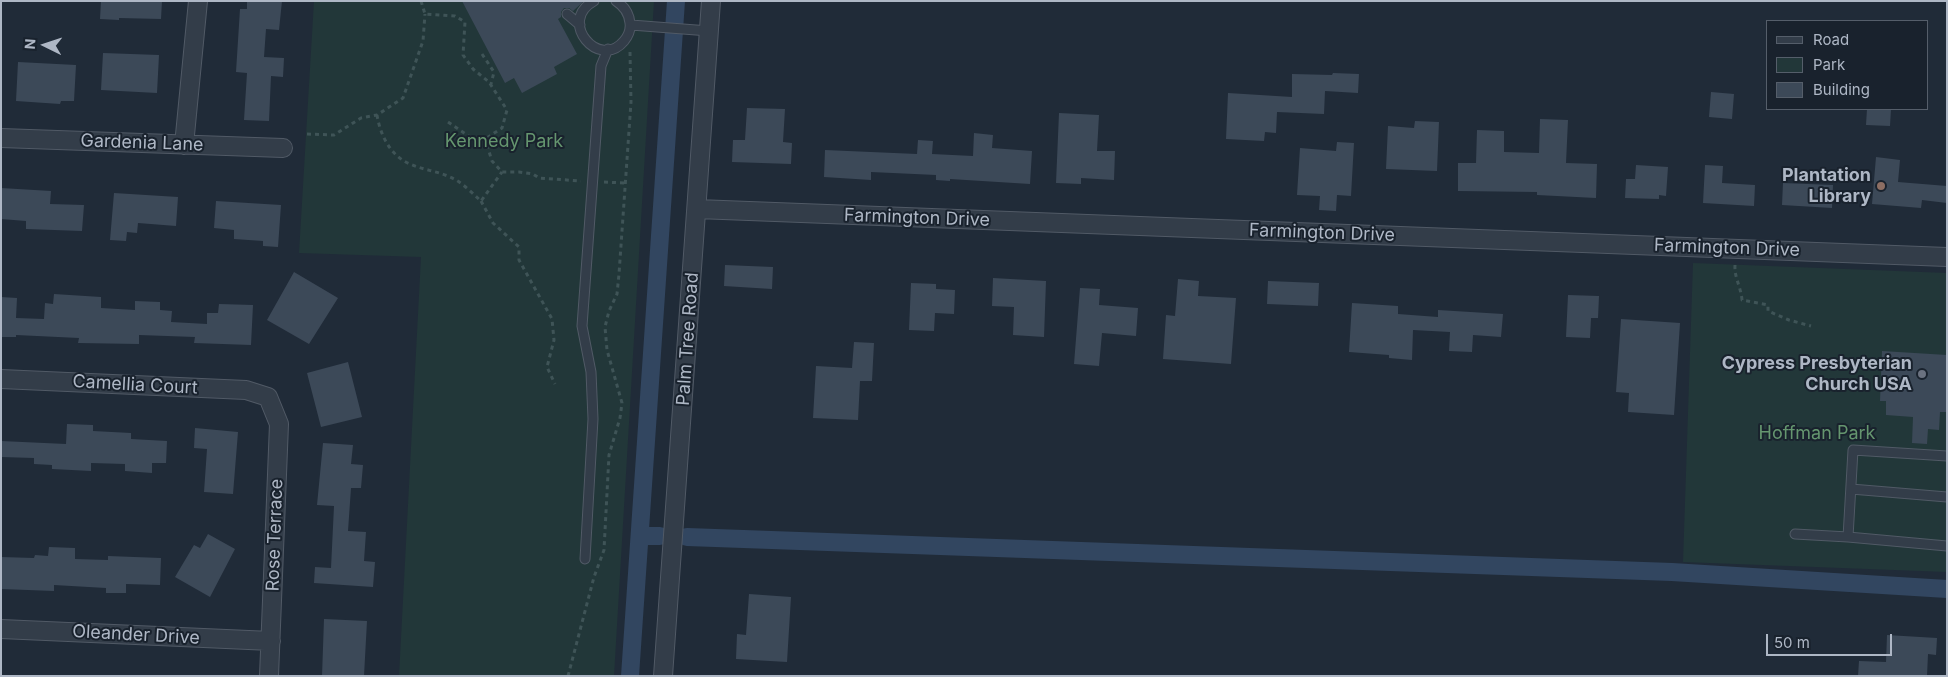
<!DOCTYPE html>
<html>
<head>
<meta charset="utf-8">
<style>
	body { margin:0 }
	#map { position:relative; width:1948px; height:677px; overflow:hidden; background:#202b38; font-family:Inter,sans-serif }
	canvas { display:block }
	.frame { position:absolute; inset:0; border:2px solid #aeb7c5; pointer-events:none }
	.legend { position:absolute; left:1766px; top:20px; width:162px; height:90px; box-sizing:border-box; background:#19222d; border:1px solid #555e6a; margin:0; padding:6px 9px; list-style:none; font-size:15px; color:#aeb7c5 }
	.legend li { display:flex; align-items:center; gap:10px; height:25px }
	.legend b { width:25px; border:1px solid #555e6a }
	.north { position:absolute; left:20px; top:20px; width:50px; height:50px; -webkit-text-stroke:4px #19222d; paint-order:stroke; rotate:274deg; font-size:14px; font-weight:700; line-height:20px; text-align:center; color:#aeb7c5 }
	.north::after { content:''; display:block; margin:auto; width:18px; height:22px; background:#aeb7c5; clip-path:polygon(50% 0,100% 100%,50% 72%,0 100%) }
	.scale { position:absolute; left:1766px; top:634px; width:126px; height:22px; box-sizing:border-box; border:2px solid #aeb7c5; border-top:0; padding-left:6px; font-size:15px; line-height:18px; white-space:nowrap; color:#aeb7c5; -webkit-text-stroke:4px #19222d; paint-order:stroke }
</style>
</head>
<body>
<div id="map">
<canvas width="1948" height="677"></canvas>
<div class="frame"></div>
<ul class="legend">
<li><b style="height:6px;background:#333d49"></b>Road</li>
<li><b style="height:14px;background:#223739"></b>Park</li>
<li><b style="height:14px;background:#3c4958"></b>Building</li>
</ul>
<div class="north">N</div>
<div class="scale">50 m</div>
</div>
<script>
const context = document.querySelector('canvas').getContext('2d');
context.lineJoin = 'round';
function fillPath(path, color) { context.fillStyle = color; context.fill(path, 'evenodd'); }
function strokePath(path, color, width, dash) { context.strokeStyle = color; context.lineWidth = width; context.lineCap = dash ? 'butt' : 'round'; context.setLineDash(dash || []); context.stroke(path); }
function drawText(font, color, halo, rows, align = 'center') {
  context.font = font + ' Inter,sans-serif'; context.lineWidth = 4; context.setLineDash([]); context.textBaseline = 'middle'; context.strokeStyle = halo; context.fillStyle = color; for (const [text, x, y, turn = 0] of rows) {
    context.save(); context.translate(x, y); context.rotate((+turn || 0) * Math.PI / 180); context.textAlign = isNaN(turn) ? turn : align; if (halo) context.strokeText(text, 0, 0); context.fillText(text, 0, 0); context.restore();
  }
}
fillPath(new Path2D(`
	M 314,1 L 654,1 L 614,676 L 399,676 L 421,257 L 299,253 Z
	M 1693,263 L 1947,273 L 1947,572 L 1683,562 Z`), '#223739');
strokePath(new Path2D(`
	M 640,536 L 660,536
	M 687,537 L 1672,572 L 1947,589
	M 630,676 L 676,1`), '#324660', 18);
fillPath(new Path2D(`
	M 101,1 L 162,1 L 161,19 L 119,18 L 119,20 L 100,19 Z
	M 247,1 L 282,1 L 279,30 L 266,29 L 264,57 L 284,58 L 283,77 L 271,76 L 269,121 L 244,120 L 247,73 L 236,72 L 240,9 L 247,9 Z
	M 462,1 L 584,1 L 573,11 L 569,8 L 564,8 L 561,12 L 561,17 L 558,19 L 577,54 L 554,67 L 557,74 L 522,93 L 514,78 L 505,83 Z
	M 103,53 L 159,55 L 157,93 L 101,90 Z
	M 18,62 L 76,65 L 74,101 L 61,101 L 60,104 L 16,101 Z
	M 1333,73 L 1359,74 L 1358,93 L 1325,91 L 1324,114 L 1277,112 L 1276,133 L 1265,132 L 1264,141 L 1226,139 L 1228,93 L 1292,97 L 1292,74 L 1332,75 Z
	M 1711,92 L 1734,94 L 1732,119 L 1709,117 Z
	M 747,108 L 785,109 L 783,142 L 792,143 L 791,164 L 732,162 L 733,140 L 745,140 Z
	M 1867,109 L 1891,109 L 1890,126 L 1866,125 Z
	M 1059,113 L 1099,115 L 1097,151 L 1115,151 L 1114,180 L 1081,178 L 1081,184 L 1056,183 Z
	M 1540,119 L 1568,120 L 1566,163 L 1597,164 L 1596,198 L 1537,195 L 1537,192 L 1458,191 L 1458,163 L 1476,163 L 1477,130 L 1504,131 L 1504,152 L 1539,153 Z
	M 1415,121 L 1439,122 L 1437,171 L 1386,169 L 1388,126 L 1414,128 Z
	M 974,133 L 993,135 L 992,148 L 1032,151 L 1030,184 L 950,179 L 950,181 L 936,180 L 936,175 L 871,172 L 871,180 L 824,177 L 825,150 L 917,154 L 918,140 L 933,141 L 932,154 L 973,156 Z
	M 1337,142 L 1354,143 L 1351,196 L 1337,195 L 1336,211 L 1319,210 L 1320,196 L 1297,195 L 1300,148 L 1336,151 Z
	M 1876,157 L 1900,160 L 1898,182 L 1947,186 L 1947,203 L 1922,200 L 1921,208 L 1872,204 Z
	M 1636,165 L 1668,167 L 1666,196 L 1659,195 L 1659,199 L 1625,198 L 1626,179 L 1635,179 Z
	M 1705,165 L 1723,166 L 1722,183 L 1755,185 L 1754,206 L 1703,203 Z
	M 1783,183 L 1833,185 L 1832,208 L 1782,205 Z
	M 1,188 L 51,191 L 50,204 L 84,205 L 82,231 L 26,229 L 26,221 L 1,219 Z
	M 114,193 L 178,197 L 176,226 L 138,223 L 137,233 L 127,232 L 126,241 L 110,240 Z
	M 216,201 L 281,205 L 278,247 L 263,246 L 263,241 L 234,239 L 234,230 L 214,228 Z
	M 725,265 L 773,267 L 772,289 L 724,286 Z
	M 294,272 L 338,298 L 309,344 L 267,320 Z
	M 993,278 L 1046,281 L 1044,337 L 1013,335 L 1014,307 L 992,306 Z
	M 1178,279 L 1199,281 L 1198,296 L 1236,298 L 1231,364 L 1163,359 L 1166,315 L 1175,316 Z
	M 1268,281 L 1319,283 L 1318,306 L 1267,304 Z
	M 911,283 L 936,284 L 936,289 L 955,290 L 954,314 L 935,313 L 934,331 L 909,330 Z
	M 1080,288 L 1100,289 L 1099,305 L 1138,308 L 1136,336 L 1102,333 L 1099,366 L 1074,364 Z
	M 54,294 L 101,297 L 101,308 L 135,310 L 135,301 L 160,302 L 160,310 L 172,311 L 171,322 L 207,324 L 207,313 L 218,313 L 219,304 L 253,305 L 251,345 L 194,343 L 195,337 L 139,335 L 139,344 L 78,343 L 79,338 L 16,335 L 16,337 L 1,337 L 1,297 L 17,298 L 16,318 L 44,319 L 45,303 L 53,304 Z
	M 1568,295 L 1599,296 L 1598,318 L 1591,318 L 1590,338 L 1566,337 Z
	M 1352,303 L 1398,306 L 1398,314 L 1438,317 L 1438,310 L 1503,314 L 1501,337 L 1473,335 L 1472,352 L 1449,351 L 1450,332 L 1413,330 L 1412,360 L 1389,358 L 1389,355 L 1349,352 Z
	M 1621,319 L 1680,323 L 1674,415 L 1628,412 L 1629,393 L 1616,392 Z
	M 854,342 L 874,343 L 872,381 L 860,381 L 858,420 L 813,418 L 816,366 L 852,368 Z
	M 1882,351 L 1947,355 L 1947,412 L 1940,412 L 1939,430 L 1928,429 L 1927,444 L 1912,443 L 1913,417 L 1886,415 L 1886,401 L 1880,401 Z
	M 348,362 L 362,417 L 321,427 L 307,373 Z
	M 67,424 L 93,425 L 93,431 L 131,433 L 131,439 L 167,441 L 166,463 L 152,463 L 152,473 L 125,471 L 125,464 L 91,463 L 91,471 L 52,469 L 52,465 L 34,464 L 34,458 L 1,457 L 1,441 L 66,444 Z
	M 195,428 L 238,432 L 233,494 L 204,492 L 207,449 L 194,448 Z
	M 323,443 L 353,445 L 351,464 L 363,465 L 361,488 L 351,488 L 348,531 L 366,532 L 364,561 L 375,562 L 373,587 L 314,583 L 315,567 L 331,568 L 334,506 L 317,505 Z
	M 208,534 L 235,549 L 210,597 L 175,577 L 194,545 L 200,548 Z
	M 49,547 L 75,548 L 75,559 L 108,560 L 108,556 L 161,558 L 160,585 L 126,584 L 126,593 L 106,593 L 106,588 L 54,585 L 54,591 L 1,589 L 1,557 L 34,558 L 35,555 L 48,556 Z
	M 749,594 L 791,597 L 787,662 L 736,659 L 737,634 L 746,635 Z
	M 324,619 L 367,621 L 364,676 L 322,676 Z
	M 1887,635 L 1937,638 L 1936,655 L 1928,654 L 1927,676 L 1858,676 L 1859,661 L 1886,662 Z`), '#3c4958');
const service = new Path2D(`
	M 594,1 C 557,21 599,71 624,41 C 628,36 631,30 630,23 C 629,13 624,6 616,1
	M 567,14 L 580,25
	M 631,25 L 709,31
	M 1851,489 L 1947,497
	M 1795,534 L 1848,537 L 1853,450 L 1947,456
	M 1848,537 L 1947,546
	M 585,559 L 593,419 L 591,372 L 582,326 L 601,66 L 608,49`);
const minor = new Path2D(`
	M 1,138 L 283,148
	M 184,145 L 198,1
	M 697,209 L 1947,257
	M 1,379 L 246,390 L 268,397 L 279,424 L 269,676
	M 1,629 L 271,641
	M 663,676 L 711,1`);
strokePath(service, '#515a66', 11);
strokePath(minor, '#515a66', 20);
strokePath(new Path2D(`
	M 421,1 L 425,14 L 455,16 L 465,22 L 463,55 L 473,69 L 489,82 L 507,110 L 502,128 L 485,139
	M 482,54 L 494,72 L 491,84
	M 377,115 C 380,134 390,156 410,164 C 423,170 437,171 450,177 C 462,182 472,193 481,201 L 502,172
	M 448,122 L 470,137 L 485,139 L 492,161 L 502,172 L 519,172 L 533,174 L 539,178 L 581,181
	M 307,134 L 334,135 L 361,118 L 377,115 L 403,98 L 423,41 L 425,14
	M 604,182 L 625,183
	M 481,201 L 493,223 L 519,247 L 519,260 L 552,319 L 554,340 L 547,367 L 555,384
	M 1735,265 C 1734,277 1741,287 1742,300 L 1768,305 L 1768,311 L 1789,320 L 1811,326
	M 568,676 L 594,577 L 604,550 L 609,455 L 620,418 L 622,403 L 607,350 L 605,327 L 609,311 L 617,294 L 619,274 L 631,102 L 630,52`), '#3f5457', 3, [4, 4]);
strokePath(service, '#333d49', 9);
strokePath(minor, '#333d49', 18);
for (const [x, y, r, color] of [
	[1881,186,5,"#8d6e63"],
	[1922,374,5,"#6b7280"]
]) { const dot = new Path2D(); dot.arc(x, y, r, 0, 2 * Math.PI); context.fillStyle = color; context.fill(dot); strokePath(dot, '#19222d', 2); }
drawText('18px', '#65966f', '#19222d', [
	["Kennedy Park",504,142],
	["Hoffman Park",1817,434]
]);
drawText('18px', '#aeb7c5', '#19222d', [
	["Gardenia Lane",142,143,2],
	["Farmington Drive",917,218,2],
	["Farmington Drive",1322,233,2],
	["Farmington Drive",1727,248,2],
	["Palm Tree Road",688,339,-86],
	["Camellia Court",135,385,3],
	["Rose Terrace",275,535,-88],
	["Oleander Drive",136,635,3]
]);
drawText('bold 18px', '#aeb7c5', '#19222d', [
	["Plantation",1871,176],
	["Library",1871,197],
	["Cypress Presbyterian",1912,364],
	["Church USA",1912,385]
], 'right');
</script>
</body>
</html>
